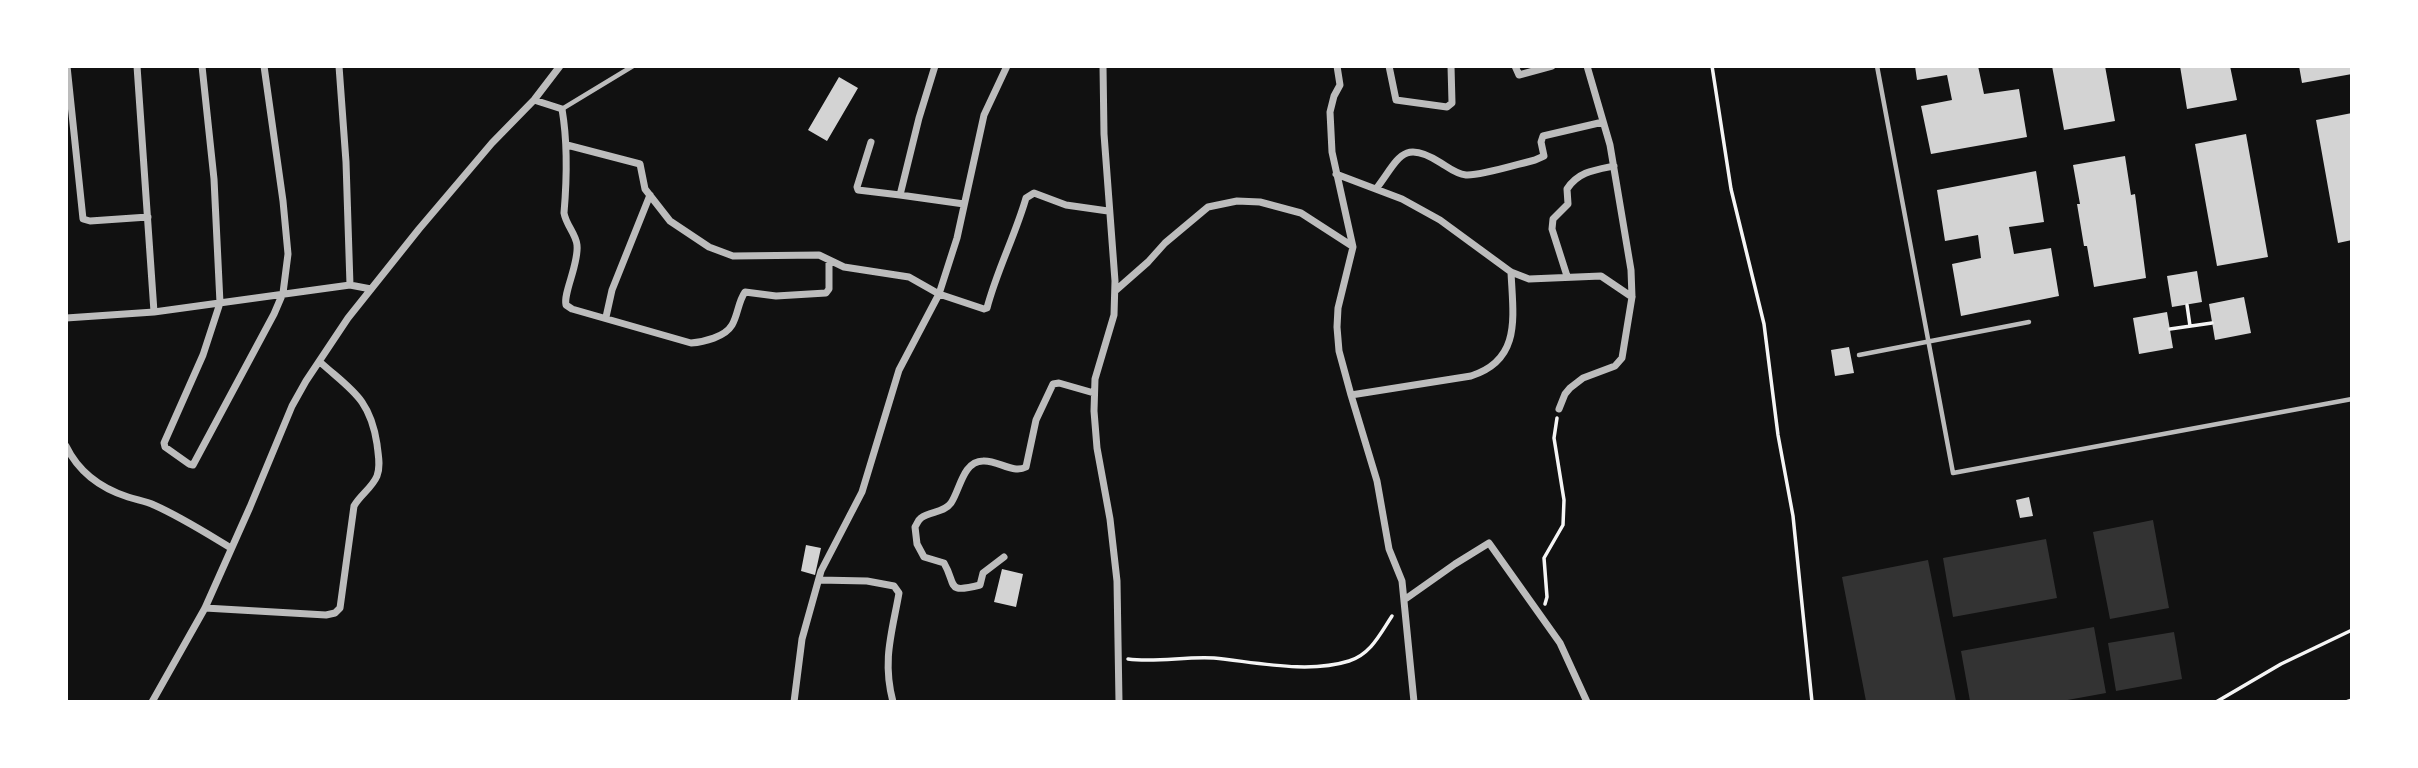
<!DOCTYPE html>
<html>
<head>
<meta charset="utf-8">
<style>
	body { margin:0 }
	#map { position:relative; width:2418px; height:768px; overflow:hidden; background:#111; font-family:"PT Serif",serif }
	canvas { display:block }
	.frame { position:absolute; inset:0; border:68px solid #fff; pointer-events:none }
</style>
</head>
<body>
<div id="map">
<canvas width="2418" height="768"></canvas>
<div class="frame"></div>
</div>
<script>
const context = document.querySelector('canvas').getContext('2d');
context.lineJoin = 'round';
function fillPath(path, color) { context.fillStyle = color; context.fill(path, 'evenodd'); }
function strokePath(path, color, width, dash) { context.strokeStyle = color; context.lineWidth = width; context.lineCap = dash ? 'butt' : 'round'; context.setLineDash(dash || []); context.stroke(path); }
fillPath(new Path2D(`
	M 2153,520 L 2169,608 L 2110,619 L 2093,532 Z
	M 2046,539 L 2057,598 L 1953,617 L 1943,558 Z
	M 1928,560 L 1956,701 L 1866,701 L 1842,577 Z
	M 2094,627 L 2106,693 L 2062,701 L 1970,701 L 1961,651 Z
	M 2174,632 L 2182,679 L 2116,691 L 2108,643 Z`), '#333');
fillPath(new Path2D(`
	M 1915,66 L 1978,66 L 1984,94 L 2019,89 L 2027,137 L 1931,154 L 1921,106 L 1952,100 L 1947,75 L 1917,80 Z
	M 2052,66 L 2105,66 L 2115,121 L 2064,130 Z
	M 2180,66 L 2230,66 L 2237,100 L 2187,109 Z
	M 2299,66 L 2351,66 L 2352,74 L 2302,83 Z
	M 839,77 L 858,88 L 827,141 L 808,130 Z
	M 2352,113 L 2352,240 L 2338,243 L 2316,120 Z
	M 2246,134 L 2268,257 L 2217,266 L 2195,144 Z
	M 2125,156 L 2131,195 L 2135,194 L 2146,278 L 2094,287 L 2087,246 L 2084,246 L 2077,204 L 2080,204 L 2073,165 Z
	M 2036,171 L 2044,222 L 2009,227 L 2014,254 L 2051,248 L 2059,296 L 1961,316 L 1952,264 L 1981,258 L 1978,235 L 1945,241 L 1937,190 Z
	M 2197,271 L 2202,302 L 2172,307 L 2167,276 Z
	M 2244,297 L 2251,333 L 2215,340 L 2209,304 Z
	M 2167,312 L 2173,348 L 2139,354 L 2133,318 Z
	M 1849,347 L 1854,373 L 1835,376 L 1831,350 Z
	M 2029,497 L 2033,516 L 2020,518 L 2016,500 Z
	M 806,545 L 821,548 L 815,575 L 801,571 Z
	M 1002,569 L 1023,574 L 1016,607 L 994,602 Z`), '#d3d3d3');
strokePath(new Path2D(`
	M 1712,66 L 1731,189 L 1764,324 L 1778,435 L 1793,516 L 1812,702
	M 2187,305 L 2190,326
	M 2170,329 L 2212,323
	M 1545,604 L 1547,597 L 1544,558 L 1563,525 L 1564,500 L 1554,438 L 1557,418
	M 1128,659 C 1156,663 1186,656 1214,658 C 1255,662 1308,674 1349,661 C 1371,654 1380,634 1392,616
	M 2216,702 L 2281,664 L 2352,630
	M 2346,702 L 2352,700`), '#f5f5f5', 3.5);
strokePath(new Path2D(`
	M 1877,66 L 1953,473 L 2352,399
	M 562,109 L 633,66
	M 1859,355 L 2029,322`), '#bcbcbc', 4.5);
strokePath(new Path2D(`
	M 67,66 L 83,219 L 90,221 L 148,217
	M 137,66 L 154,312
	M 202,66 L 214,179 L 220,303 L 203,355 L 164,443 L 165,447 L 189,464 L 193,465 L 274,314 L 283,293 L 288,254 L 283,201 L 264,66
	M 339,66 L 346,162 L 350,285
	M 935,66 L 919,118 L 900,195 L 964,204
	M 1103,66 L 1104,134 L 1115,281 L 1114,315 L 1095,379 L 1094,411 L 1097,448 L 1110,519 L 1117,581 L 1119,702
	M 1337,66 L 1340,85 L 1334,96 L 1330,112 L 1332,152 L 1353,247 L 1338,308 L 1337,327 L 1339,351 L 1351,395 L 1377,481 L 1389,549 L 1402,581 L 1414,702
	M 1389,66 L 1396,100 L 1447,107 L 1452,103 L 1451,66
	M 1515,66 L 1519,75 L 1552,66
	M 534,100 L 562,109 C 568,144 567,178 564,213 C 566,225 576,234 577,245 C 579,264 563,293 566,305 L 572,309 L 691,343 C 704,342 725,337 732,325 C 738,315 738,302 745,292 L 776,296 L 826,293 L 829,289 L 829,260
	M 871,142 L 857,187 L 858,190 L 900,195
	M 567,145 L 640,164 L 645,189 L 670,221 L 709,247 L 733,256 L 819,255 L 844,267 L 909,277 L 939,294 L 984,309 L 987,308 C 997,270 1015,236 1026,198 L 1034,193 L 1066,205 L 1108,211
	M 1336,174 L 1402,199 L 1440,220 L 1511,272 L 1529,279 L 1601,276 L 1632,297
	M 1376,189 C 1399,159 1402,138 1441,163 C 1449,168 1456,174 1466,175 C 1481,176 1518,164 1535,160 L 1544,156 L 1541,142 L 1543,136 L 1603,122
	M 1567,276 L 1552,229 L 1553,219 L 1568,204 L 1567,189 C 1578,172 1594,170 1614,166
	M 1115,291 L 1148,262 L 1165,243 L 1208,207 L 1237,201 L 1260,202 L 1301,213 L 1352,246
	M 606,317 L 612,290 L 650,195
	M 66,318 L 154,312 L 350,285 L 371,289
	M 1351,395 L 1471,376 C 1522,360 1513,316 1511,272
	M 1559,409 L 1565,394 L 1570,388 L 1583,378 L 1615,366 L 1622,358 L 1632,297 L 1631,270 L 1610,145 L 1587,66
	M 66,446 C 79,473 100,488 128,497 C 137,500 146,501 154,505 C 181,517 206,533 231,548
	M 1004,557 L 983,573 L 980,585 C 945,594 957,585 944,563 L 924,557 L 917,544 L 915,527 C 917,524 918,520 921,518 C 930,511 944,513 951,503 C 960,490 963,461 983,461 C 998,460 1013,474 1026,467 L 1036,420 L 1053,384 L 1059,383 L 1094,393
	M 819,580 L 867,581 L 894,586 L 899,593 C 892,633 882,660 893,702
	M 1404,600 L 1455,564 L 1489,543 L 1560,643 L 1587,702
	M 205,608 L 326,615 L 335,613 L 340,608 L 354,506 C 360,495 372,488 377,476 C 381,466 378,454 377,444 C 370,398 351,390 320,362
	M 152,702 L 205,608 L 250,507 L 292,406 L 306,381 L 348,318 L 419,229 L 492,143 L 534,100 L 560,66
	M 794,702 L 802,639 L 821,571 L 862,492 L 899,370 L 939,294 L 957,238 L 984,115 L 1007,66`), '#bcbcbc', 7);
</script>
</body>
</html>
